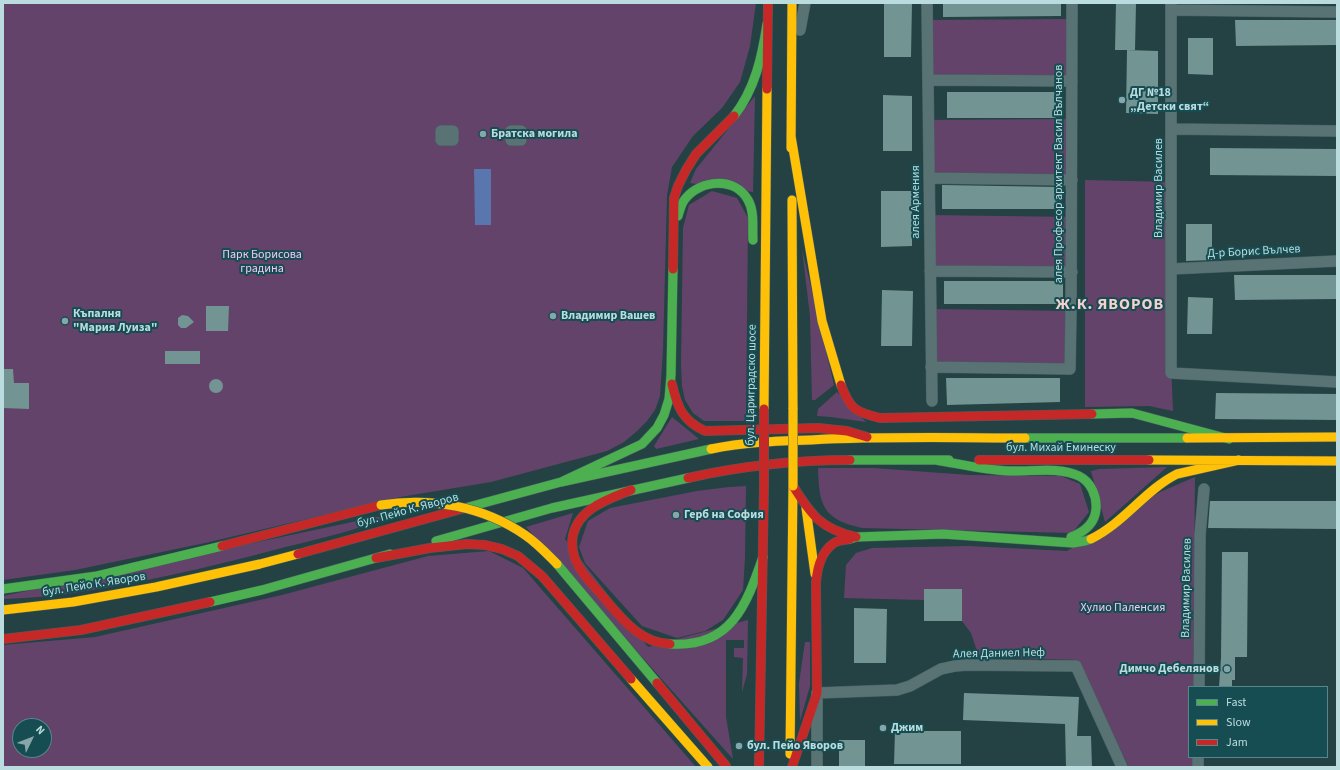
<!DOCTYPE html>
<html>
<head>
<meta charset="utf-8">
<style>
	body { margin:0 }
	#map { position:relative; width:1340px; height:770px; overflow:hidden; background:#244244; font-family:"Source Sans 3",sans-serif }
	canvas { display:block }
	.frame { position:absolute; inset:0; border:4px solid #bbdcdf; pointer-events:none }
	.legend { position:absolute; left:1188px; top:686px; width:140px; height:72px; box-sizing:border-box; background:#164d52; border:1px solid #58868a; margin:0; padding:5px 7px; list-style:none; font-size:12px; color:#bbdcdf }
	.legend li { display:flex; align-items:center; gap:8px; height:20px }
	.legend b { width:20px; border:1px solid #58868a }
	.north { position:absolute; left:12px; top:718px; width:40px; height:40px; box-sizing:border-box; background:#164d52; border:1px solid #58868a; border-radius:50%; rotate:47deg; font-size:11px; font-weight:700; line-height:16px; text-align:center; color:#bbdcdf }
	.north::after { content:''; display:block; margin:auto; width:14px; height:18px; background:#86a6a9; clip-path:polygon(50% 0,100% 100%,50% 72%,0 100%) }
</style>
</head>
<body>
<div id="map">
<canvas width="1340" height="770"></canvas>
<div class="frame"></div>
<ul class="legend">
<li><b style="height:5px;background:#4caf50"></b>Fast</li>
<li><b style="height:5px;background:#ffc107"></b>Slow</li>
<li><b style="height:5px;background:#c62828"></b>Jam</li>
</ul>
<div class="north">N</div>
</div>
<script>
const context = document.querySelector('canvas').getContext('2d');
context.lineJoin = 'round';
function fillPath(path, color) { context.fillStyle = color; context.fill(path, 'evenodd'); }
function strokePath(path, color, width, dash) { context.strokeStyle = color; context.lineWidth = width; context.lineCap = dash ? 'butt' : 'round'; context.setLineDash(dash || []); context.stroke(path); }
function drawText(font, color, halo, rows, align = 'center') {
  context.font = font + ' "Source Sans 3",sans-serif'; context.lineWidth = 4; context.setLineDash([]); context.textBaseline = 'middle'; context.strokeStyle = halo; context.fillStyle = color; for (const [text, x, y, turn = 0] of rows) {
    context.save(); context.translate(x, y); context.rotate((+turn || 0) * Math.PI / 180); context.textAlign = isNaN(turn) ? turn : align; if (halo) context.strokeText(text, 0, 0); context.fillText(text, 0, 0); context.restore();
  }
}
fillPath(new Path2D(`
	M 3,3 L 756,3 L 750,46 L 740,82 L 722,108 L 693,136 L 672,167 L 667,195 L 663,349 L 660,396 L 655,410 L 647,421 L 636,432 L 624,442 L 607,451 L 491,482 L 400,497 L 205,543 L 75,570 L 3,580 Z
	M 1072,19 L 1072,81 L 928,80 L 927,20 Z
	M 755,96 L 753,192 L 690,183 L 696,169 Z
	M 1072,119 L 1072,180 L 929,178 L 928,120 Z
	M 1085,180 L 1171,182 L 1171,362 L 1173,411 L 1149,406 L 1085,407 Z
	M 712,191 L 737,198 L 748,218 L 746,421 L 704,421 L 693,413 L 685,400 L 682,386 L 681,364 L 683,228 L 689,205 Z
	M 929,215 L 1072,217 L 1072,272 L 930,271 Z
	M 802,249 L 834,385 L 815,400 L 812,400 L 810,316 Z
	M 930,309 L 1071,311 L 1070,369 L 931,367 Z
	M 837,392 L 866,422 L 831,417 L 817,416 L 818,409 Z
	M 672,417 L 699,439 L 656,449 L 654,446 Z
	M 1167,467 L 1105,522 L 1091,471 L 1099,469 Z
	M 818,468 L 873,468 L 969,475 L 1061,476 L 1080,484 L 1089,512 L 1072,533 L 862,528 C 823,519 819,506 818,468 Z
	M 1195,477 L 1193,687 L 1189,687 L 1189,757 L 1192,757 L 1192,767 L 1129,767 L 1077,660 L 979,657 L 971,633 L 962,621 L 924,600 L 844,598 L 846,565 L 856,553 L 872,548 L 968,546 L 1067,551 L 1160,492 Z
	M 746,486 L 745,558 L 743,590 L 723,620 L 705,631 L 677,638 L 642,626 L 585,563 L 579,547 L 588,521 L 610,508 L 697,491 L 729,487 Z
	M 573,513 L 565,539 L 648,647 L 748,620 L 747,674 L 742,692 L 743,658 L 734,657 L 734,648 L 744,648 L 744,640 L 726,640 L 726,717 L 733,759 L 526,527 Z
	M 390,516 C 353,532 313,540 274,550 C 206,568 137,584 66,594 C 46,597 24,598 3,599 L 3,596 L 376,517 Z
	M 489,551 L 523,568 L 696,767 L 3,767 L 3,645 L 95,637 L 282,595 L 428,556 ZM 20,726 L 44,726 L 44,750 L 20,750 Z
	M 805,642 L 810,642 L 810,686 L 800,721 L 799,683 Z`), '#64436b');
fillPath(new Path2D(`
	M 474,169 L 491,169 L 491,225 L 475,225 Z`), '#5a76ae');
fillPath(new Path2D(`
	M 884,3 L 912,3 L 911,57 L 884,57 Z
	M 943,3 L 1061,3 L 1061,16 L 943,17 Z
	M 1116,3 L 1136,3 L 1135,50 L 1115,50 Z
	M 1235,20 L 1337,20 L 1337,45 L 1236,46 Z
	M 1188,38 L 1213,38 L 1213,75 L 1188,74 Z
	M 1127,50 L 1158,51 L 1158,114 L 1126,113 Z
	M 947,92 L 1056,92 L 1056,118 L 947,118 Z
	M 883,95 L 912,96 L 912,151 L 883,151 Z
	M 1210,148 L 1337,149 L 1337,176 L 1210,175 Z
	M 942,185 L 1060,187 L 1060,209 L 942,209 Z
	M 881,191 L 912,191 L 912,246 L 881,247 Z
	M 1186,224 L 1212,224 L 1212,260 L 1186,261 Z
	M 1234,275 L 1337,275 L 1337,299 L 1235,300 Z
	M 944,281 L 1063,281 L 1063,304 L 944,304 Z
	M 882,290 L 913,291 L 912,346 L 881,346 Z
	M 1188,297 L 1213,298 L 1212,334 L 1187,334 Z
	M 206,306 L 229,306 L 228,331 L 206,331 Z
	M 182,315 L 188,316 L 194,322 L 186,328 L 181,328 L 178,325 L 178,318 Z
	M 165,351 L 200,351 L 200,364 L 165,364 Z
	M 3,369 L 13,369 L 14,383 L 29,383 L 29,409 L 3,408 Z
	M 946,378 L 1060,378 L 1060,402 L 947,405 Z
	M209 386a7 7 0 1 1 14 0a7 7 0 1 1-14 0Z
	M 1216,393 L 1337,394 L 1337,420 L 1215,419 Z
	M 1210,501 L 1337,501 L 1337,529 L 1208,528 Z
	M 1222,552 L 1248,552 L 1247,657 L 1235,657 L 1235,680 L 1232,680 L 1232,687 L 1219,687 L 1221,658 Z
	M 924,589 L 962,589 L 962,621 L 924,621 Z
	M 854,608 L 887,609 L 886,663 L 854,663 Z
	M 964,693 L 1079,697 L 1077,736 L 1091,736 L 1092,767 L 1066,767 L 1065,724 L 963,720 Z
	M 895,731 L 961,731 L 961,764 L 894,764 Z
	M 839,740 L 865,740 L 865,767 L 839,767 Z`), '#729492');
const street = new Path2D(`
	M 927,3 L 932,401
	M 1171,3 L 1171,373 L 1337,382
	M 1171,10 L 1337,12
	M 800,30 L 805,3
	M 928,80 L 1072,81
	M 1172,129 L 1337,131
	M 441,131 L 453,131 L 453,140 L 441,140 Z
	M 511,131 L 521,131 L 521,140 L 511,140 Z
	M 929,178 L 1072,180
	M 1171,269 L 1337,261
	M 930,271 L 1072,272
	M 931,367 L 1070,369 L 1071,311 L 1072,3
	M 1199,687 L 1200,535 L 1204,489
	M 817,767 L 817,693 L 897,690 L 910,686 L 941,669 L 955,666 L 967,665 L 1076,666 L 1122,767
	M 1198,767 L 1198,757`);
const fast = new Path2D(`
	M 734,116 C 755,89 762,57 767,24
	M 678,216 C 680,210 681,204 685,199 C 701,179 735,177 748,200 C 755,212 752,228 753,240
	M 1092,414 L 1132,413 L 1229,439
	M 1025,438 L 1187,438
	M 850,460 L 949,460
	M 936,460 C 960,464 984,470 1009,471 C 1031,472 1058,466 1079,476 C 1091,482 1097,496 1096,509 C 1095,524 1084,532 1071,537
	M 561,482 L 642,444 L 657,428 L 664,415 L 669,399 L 671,375 L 673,269
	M 465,508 L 561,482 L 711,449
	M 850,539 L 857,537 L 943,534 L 1073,543 L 1085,541 L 1091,539
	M 436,541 L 552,508 L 688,478
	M 557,564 L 657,683
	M 3,589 L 97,576 L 222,546
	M 210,602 L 262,590 L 390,554
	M 670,644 C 731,648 746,606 763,557`);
const slow = new Path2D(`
	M 791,136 L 822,321 L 841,385
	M 791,148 L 792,3
	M 792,200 L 793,409
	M 764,409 L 767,89
	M 1187,438 L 1337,437
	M 711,449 C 744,442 778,441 811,440 C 883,436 954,438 1025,438
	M 1149,460 L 1337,461
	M 806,508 L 815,574
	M 1091,539 C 1124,523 1145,490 1177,474 L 1239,460
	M 3,610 L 73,602 L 156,587 L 260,564 L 298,554
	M 631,679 L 708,767
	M 790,754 L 793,486`);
const jam = new Path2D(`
	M 767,89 L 768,3
	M 673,269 L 674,198 L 678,186 L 686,170 L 696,154 L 734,116
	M 672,384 C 677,407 683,421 705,431 L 818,428 L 847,431 L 867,437
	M 841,385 C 850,409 855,412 880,418 L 1092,414
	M 979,460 L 1149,460
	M 688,478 C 741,466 796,460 850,460
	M 793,486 C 811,515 821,529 856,537
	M 631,490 C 609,499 579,508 573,535 C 571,546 573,557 579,567 C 586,579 596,588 604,598 C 622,619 640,643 670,644
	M 222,546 L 381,505
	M 298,554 L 465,508
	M 376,558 L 430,548 L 467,544 L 485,545 L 502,549 L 518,556 L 542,576 L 631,679
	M 3,639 L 81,630 L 210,602
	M 657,683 L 726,766
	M 759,767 L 764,486
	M 792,767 L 817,693 L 816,583 C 817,568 821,552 834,543 C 838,540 845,540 850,539`);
strokePath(street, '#465e60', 12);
strokePath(fast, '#465e60', 10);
strokePath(slow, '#465e60', 10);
strokePath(jam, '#465e60', 10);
strokePath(street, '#597274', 11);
strokePath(fast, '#4caf50', 9);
strokePath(slow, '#ffc107', 9);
strokePath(jam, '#c62828', 9);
const slowBridge = new Path2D(`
	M 793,409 L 793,486
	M 381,505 C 430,497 483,506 525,535 C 537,543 547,554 557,564`);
const jamBridge = new Path2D(`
	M 764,409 L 764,486`);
strokePath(slowBridge, '#465e60', 10, []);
strokePath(jamBridge, '#465e60', 10, []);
strokePath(slowBridge, '#ffc107', 9);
strokePath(jamBridge, '#c62828', 9);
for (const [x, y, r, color] of [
	[1122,100,4,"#86a6a9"],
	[483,134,4,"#86a6a9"],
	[553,316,4,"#86a6a9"],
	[65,321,4,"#86a6a9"],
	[676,515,4,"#86a6a9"],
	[1227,669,4,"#86a6a9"],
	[883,728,4,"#86a6a9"],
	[739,746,4,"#86a6a9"]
]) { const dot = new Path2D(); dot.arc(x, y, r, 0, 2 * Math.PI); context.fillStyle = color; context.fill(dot); strokePath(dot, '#164d52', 1.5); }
drawText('bold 12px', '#bbdcdf', '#164d52', [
	["ДГ №18",1130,93],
	["„Детски свят“",1130,107],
	["Братска могила",491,134],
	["Къпалня",73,314],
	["\"Мария Луиза\"",73,328],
	["Владимир Вашев",561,316],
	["Герб на София",684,515],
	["Димчо Дебелянов",1219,669,"right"],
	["Джим",891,728],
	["бул. Пейо Яворов",747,746]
], 'left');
drawText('12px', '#bbdcdf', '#164d52', [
	["алея Професор архитект Васил Вълчанов",1059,174,-90],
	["Владимир Василев",1159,188,-90],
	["алея Армения",916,202,-90],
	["Д-р Борис Вълчев",1254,252,-3],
	["бул. Цариградско шосе",752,385,-89],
	["бул. Михай Еминеску",1061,448],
	["бул. Пейо К. Яворов",408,511,-15],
	["бул. Пейо К. Яворов",94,585,-9],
	["Владимир Василев",1187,588,-89],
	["Алея Даниел Неф",999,654,-1]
]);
drawText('12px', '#f4c8f6', '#164d52', [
	["Парк Борисова",262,255],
	["градина",262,269],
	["Хулио Паленсия",1123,608]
]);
context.letterSpacing = '1px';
drawText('bold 16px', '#f4d1cd', '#164d52', [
	["Ж.К. ЯВОРОВ",1110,305]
]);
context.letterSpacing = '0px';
</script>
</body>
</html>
